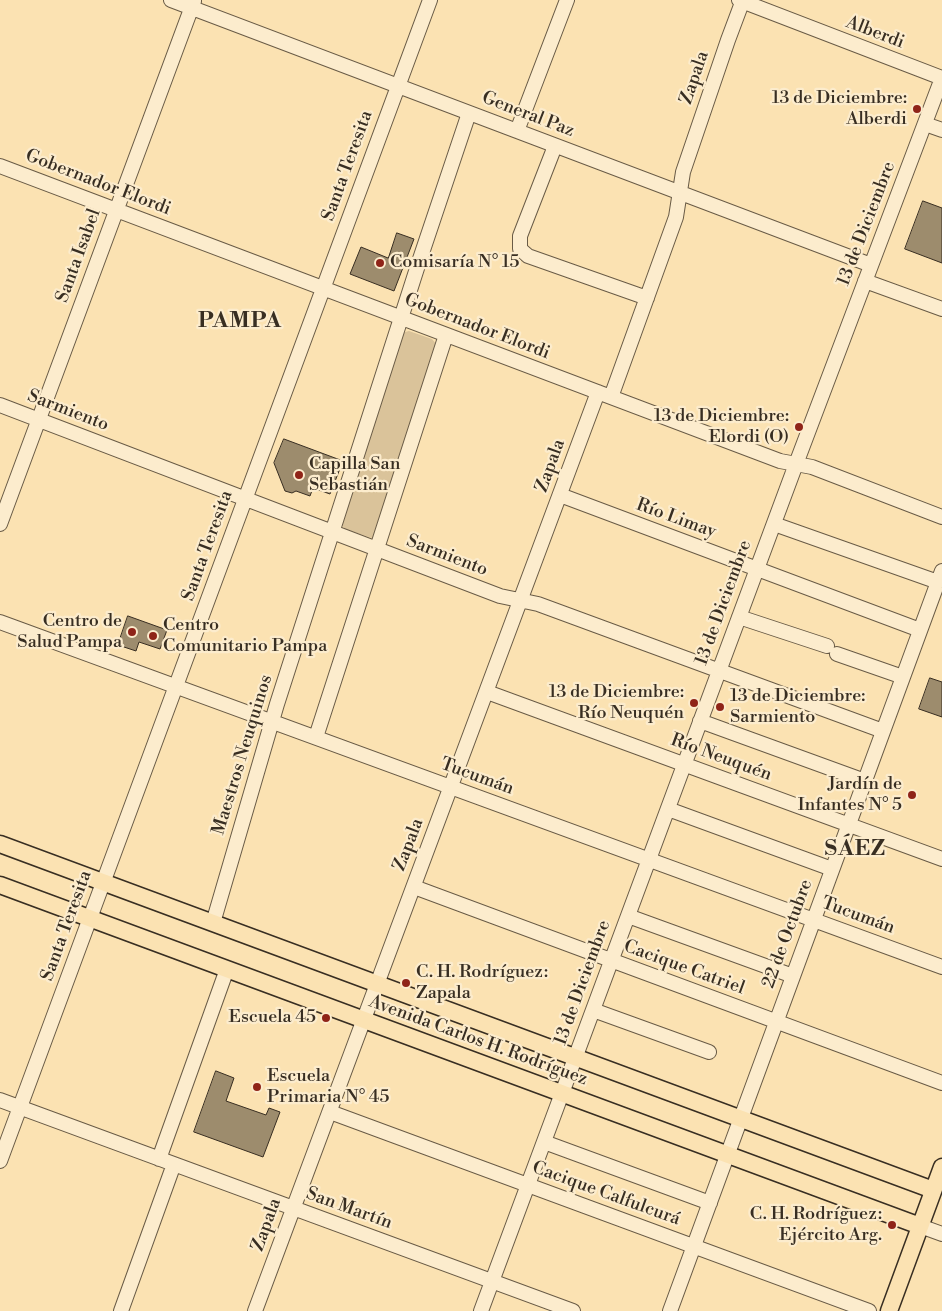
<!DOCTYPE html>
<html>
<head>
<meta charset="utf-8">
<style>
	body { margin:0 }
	canvas { display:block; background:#fbe2b2 }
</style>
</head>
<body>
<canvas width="942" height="1311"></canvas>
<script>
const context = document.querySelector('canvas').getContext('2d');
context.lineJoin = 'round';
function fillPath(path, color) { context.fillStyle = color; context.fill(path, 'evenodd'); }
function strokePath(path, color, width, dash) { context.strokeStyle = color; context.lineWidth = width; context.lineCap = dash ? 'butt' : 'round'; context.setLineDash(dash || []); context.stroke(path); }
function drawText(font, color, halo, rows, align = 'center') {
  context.font = font + ' "Libre Bodoni",serif'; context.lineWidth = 4.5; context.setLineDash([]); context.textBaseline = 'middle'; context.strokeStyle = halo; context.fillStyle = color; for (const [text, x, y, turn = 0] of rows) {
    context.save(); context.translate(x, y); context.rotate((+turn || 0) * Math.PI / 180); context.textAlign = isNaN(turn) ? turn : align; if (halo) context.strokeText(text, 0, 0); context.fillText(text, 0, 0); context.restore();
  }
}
fillPath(new Path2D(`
	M 409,331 L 432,339 L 437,345 L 374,539 L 372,538 L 345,529 L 342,525 L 402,336 L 405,332 Z`), '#dac39a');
const building = new Path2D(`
	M 923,201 L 942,208 L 942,263 L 905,249 Z
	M 397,233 L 414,239 L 394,291 L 350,274 L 361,247 L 388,258 Z
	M 284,439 L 343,461 L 330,494 L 313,488 L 310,496 L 296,491 L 292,493 L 285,491 L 274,463 Z
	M 128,616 L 167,630 L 160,649 L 139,642 L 136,651 L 118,645 Z
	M 930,678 L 942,682 L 942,717 L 919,709 Z
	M 216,1071 L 234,1078 L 226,1101 L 266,1115 L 269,1108 L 280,1112 L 263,1157 L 194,1132 Z`);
fillPath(building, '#9d8c6d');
strokePath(building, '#382e22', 1);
const minor = new Path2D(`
	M 171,0 L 871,265
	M 739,0 L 942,78
	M 925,124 L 942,130
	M 517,131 L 567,0
	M 555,146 L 520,236 L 520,249 L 528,256 L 647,298
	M 0,166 L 780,461 L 812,467 L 942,517
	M 865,281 L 942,309
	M 611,397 L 676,217 L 683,172 L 728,40 L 743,0
	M 0,405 L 500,596 L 538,604 L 883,731
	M 560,495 L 920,630
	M 0,524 L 194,1
	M 774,524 L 938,582
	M 739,617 L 827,646
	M 0,622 L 942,967
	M 837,654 L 903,677
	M 487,692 L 942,859
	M 700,721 L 865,781
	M 316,737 L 446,335
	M 668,809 L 832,869
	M 414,887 L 942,1083
	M 628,916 L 793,976
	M 213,923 L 277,704 L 419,262 L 469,113
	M 593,1010 L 709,1052
	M 0,1100 L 573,1311
	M 330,1112 L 869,1311
	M 544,1142 L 710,1203
	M 159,1159 L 227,969
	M 0,1161 L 430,0
	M 920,1226 L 942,1234
	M 121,1311 L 174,1164
	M 255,1311 L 598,392
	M 481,1311 L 796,464 L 942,78
	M 670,1311 L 942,571`);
const major = new Path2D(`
	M 0,844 L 933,1190
	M 0,885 L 920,1226
	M 889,1311 L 942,1167`);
strokePath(minor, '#695b46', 16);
strokePath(major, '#382e22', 19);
strokePath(minor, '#fceccd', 14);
strokePath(major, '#fbe2b2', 16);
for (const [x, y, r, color] of [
	[917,109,5,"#8f2418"],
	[380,263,5,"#8f2418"],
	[799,427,5,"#8f2418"],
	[299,475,5,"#8f2418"],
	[132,632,5,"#8f2418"],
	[153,636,5,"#8f2418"],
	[694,703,5,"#8f2418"],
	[720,707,5,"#8f2418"],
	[912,795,5,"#8f2418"],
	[406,983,5,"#8f2418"],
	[326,1018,5,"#8f2418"],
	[257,1087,5,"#8f2418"],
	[892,1225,5,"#8f2418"]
]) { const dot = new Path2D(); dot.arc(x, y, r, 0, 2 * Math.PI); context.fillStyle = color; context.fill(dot); strokePath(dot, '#fceccd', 2); }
drawText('18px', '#382e22', '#fceccd', [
	["Alberdi",875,33,21],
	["Zapala",695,78,-71],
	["General Paz",528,115,21],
	["Santa Teresita",348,166,-70],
	["Gobernador Elordi",98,183,21],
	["13 de Diciembre",867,224,-69],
	["Santa Isabel",79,256,-70],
	["Gobernador Elordi",477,327,21],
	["Sarmiento",68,411,21],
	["Zapala",551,466,-70],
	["Río Limay",676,519,20],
	["Santa Teresita",208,546,-70],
	["Sarmiento",447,556,21],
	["13 de Diciembre",724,603,-70],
	["Maestros Neuquinos",243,755,-73],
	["Río Neuquén",721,758,20],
	["Tucumán",477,777,20],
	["Zapala",409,845,-69],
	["Tucumán",858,916,20],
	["Santa Teresita",67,926,-70],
	["22 de Octubre",788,934,-70],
	["Cacique Catriel",684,968,20],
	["13 de Diciembre",583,983,-70],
	["Avenida Carlos H. Rodríguez",478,1041,20],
	["Cacique Calfulcurá",606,1194,20],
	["San Martín",349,1209,20],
	["Zapala",267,1225,-70]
]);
drawText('18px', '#382e22', '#fceccd', [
	["13 de Diciembre:",907,99],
	["Alberdi",907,120],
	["Comisaría N° 15",390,263,"left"],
	["13 de Diciembre:",789,417],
	["Elordi (O)",789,438],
	["Capilla San",309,465,"left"],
	["Sebastián",309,486,"left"],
	["Centro de",122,622],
	["Salud Pampa",122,643],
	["Centro",163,626,"left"],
	["Comunitario Pampa",163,647,"left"],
	["13 de Diciembre:",684,693],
	["Río Neuquén",684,714],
	["13 de Diciembre:",730,697,"left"],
	["Sarmiento",730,718,"left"],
	["Jardín de",902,785],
	["Infantes N° 5",902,806],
	["C. H. Rodríguez:",416,973,"left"],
	["Zapala",416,994,"left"],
	["Escuela 45",316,1018],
	["Escuela",267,1077,"left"],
	["Primaria N° 45",267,1098,"left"],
	["C. H. Rodríguez:",882,1215],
	["Ejército Arg.",882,1236]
], 'right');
context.letterSpacing = '1px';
drawText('bold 22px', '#382e22', '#fceccd', [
	["PAMPA",240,322],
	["SÁEZ",855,850]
]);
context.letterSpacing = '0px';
</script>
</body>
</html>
